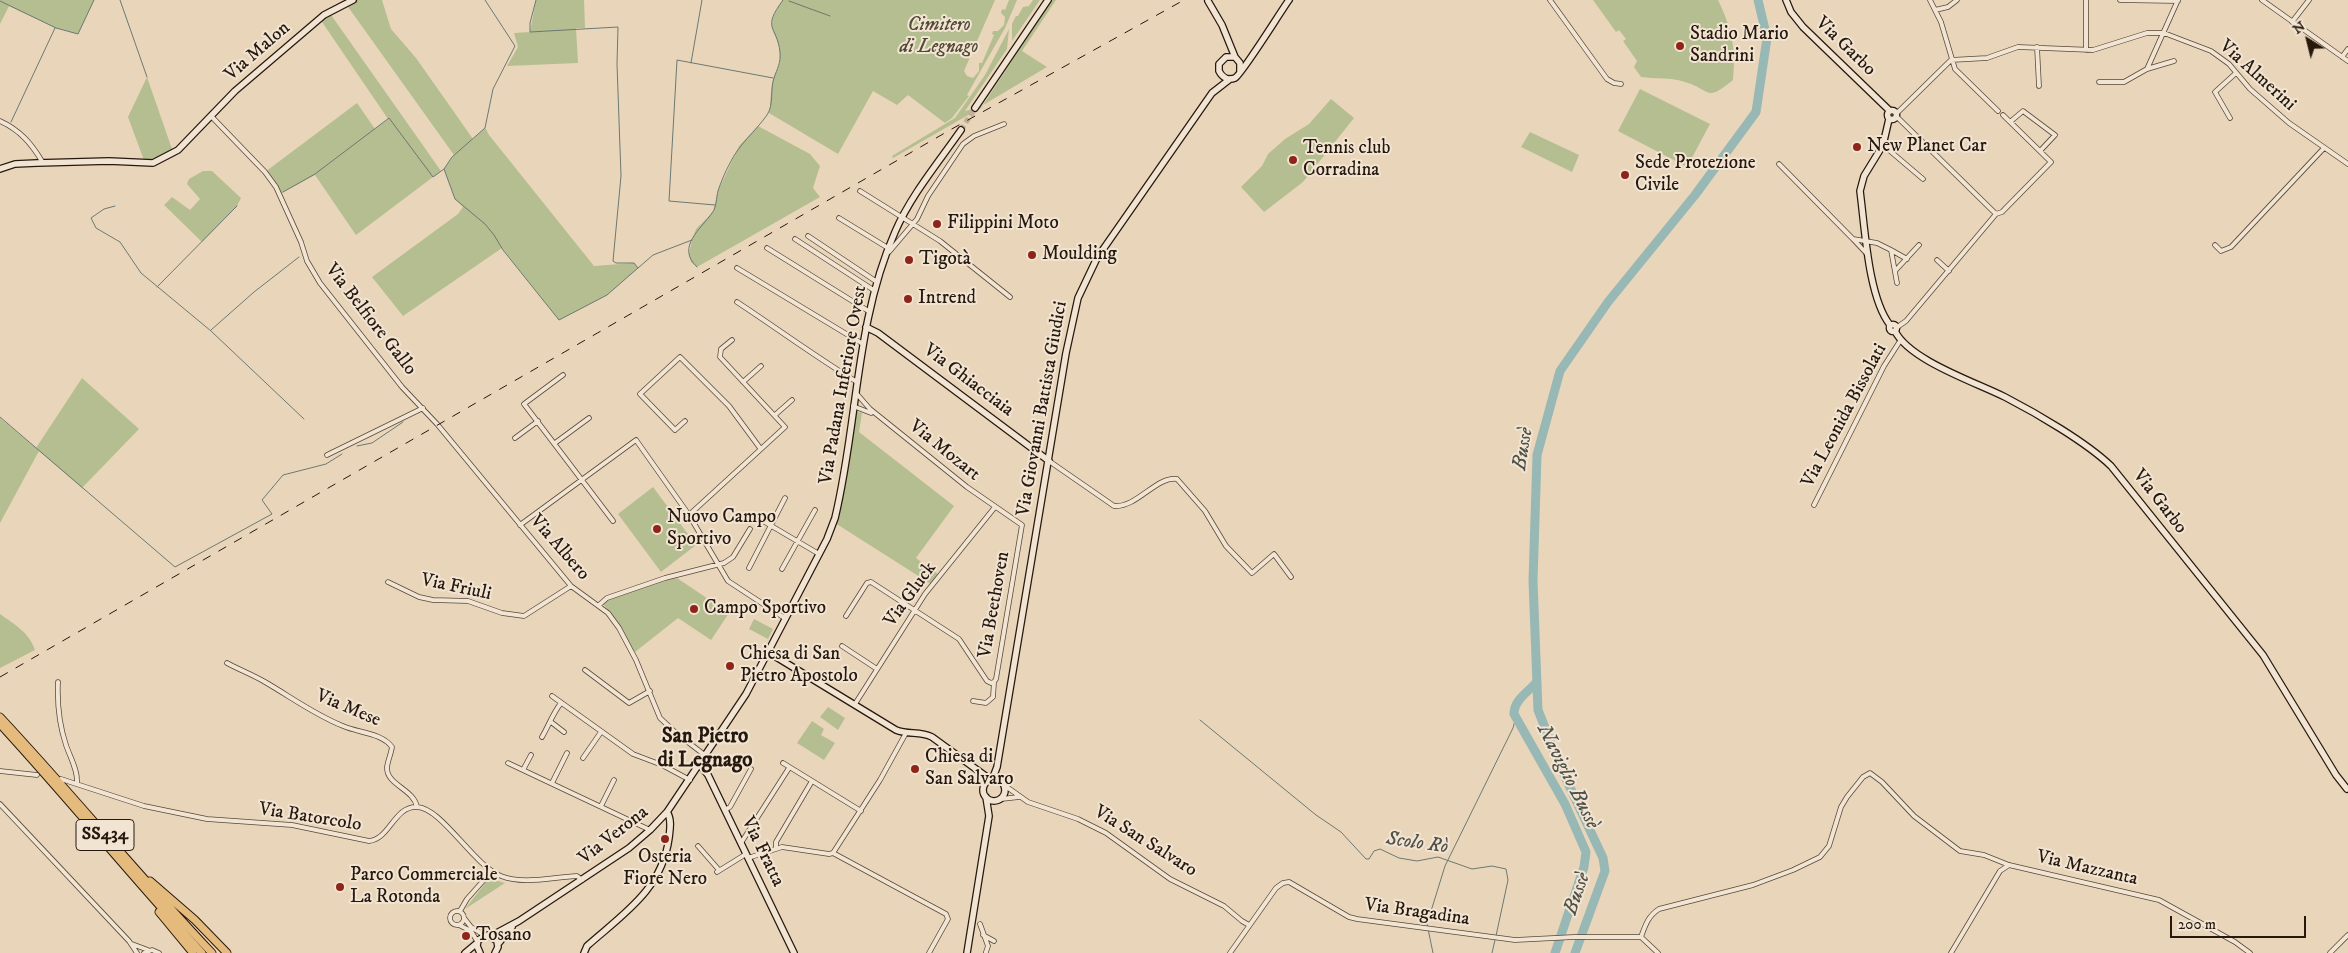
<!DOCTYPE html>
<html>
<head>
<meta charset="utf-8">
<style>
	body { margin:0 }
	#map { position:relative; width:2348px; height:953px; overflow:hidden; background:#e9d6ba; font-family:"IM FELL DW Pica",serif }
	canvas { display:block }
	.north { position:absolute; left:2283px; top:15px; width:50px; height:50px; -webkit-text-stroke:4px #f1e4d2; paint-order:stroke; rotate:324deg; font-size:14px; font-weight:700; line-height:20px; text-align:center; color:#27180e }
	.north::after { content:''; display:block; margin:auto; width:18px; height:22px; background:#27180e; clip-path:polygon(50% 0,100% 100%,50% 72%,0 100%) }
	.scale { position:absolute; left:2170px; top:916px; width:136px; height:22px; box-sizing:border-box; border:2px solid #27180e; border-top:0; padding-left:6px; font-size:15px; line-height:18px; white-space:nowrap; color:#27180e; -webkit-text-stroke:4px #f1e4d2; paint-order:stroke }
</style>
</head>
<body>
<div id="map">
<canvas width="2348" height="953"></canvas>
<div class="north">N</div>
<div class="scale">200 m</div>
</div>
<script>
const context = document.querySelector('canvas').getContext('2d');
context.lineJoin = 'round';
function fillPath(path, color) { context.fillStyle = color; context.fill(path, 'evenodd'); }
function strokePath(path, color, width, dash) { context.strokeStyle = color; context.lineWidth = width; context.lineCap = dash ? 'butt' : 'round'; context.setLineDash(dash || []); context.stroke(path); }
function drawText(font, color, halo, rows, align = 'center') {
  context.font = font + ' "IM FELL DW Pica",serif'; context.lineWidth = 4; context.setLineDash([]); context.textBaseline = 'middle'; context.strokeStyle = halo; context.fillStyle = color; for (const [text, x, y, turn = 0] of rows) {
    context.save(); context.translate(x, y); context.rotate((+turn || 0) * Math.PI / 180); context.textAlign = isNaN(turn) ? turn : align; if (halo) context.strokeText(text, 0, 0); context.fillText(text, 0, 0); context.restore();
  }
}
fillPath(new Path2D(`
	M 0,0 L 94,0 L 78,34 L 56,28 L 9,6 L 0,24 Z
	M 353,0 L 382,0 L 391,29 L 416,58 L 473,139 L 485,128 L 486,129 L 489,135 L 594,266 L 634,263 L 638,268 L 607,295 L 559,320 L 502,248 L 403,316 L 372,277 L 458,214 L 463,207 L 455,199 L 444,169 L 454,155 L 346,4 Z
	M 536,0 L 584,0 L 585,28 L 576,28 L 578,63 L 507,66 L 518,47 L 514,33 L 530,32 Z
	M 783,0 L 995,0 L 964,71 L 967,76 L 973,78 L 979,71 L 979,63 L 982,63 L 994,35 L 992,34 L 993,31 L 998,31 L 1004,25 L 1005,17 L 1001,13 L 1002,9 L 1005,10 L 1009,0 L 1017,0 L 1005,28 L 967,95 L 969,96 L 952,118 L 945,123 L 908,95 L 897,105 L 873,91 L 838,154 L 769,113 C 771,101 770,88 774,77 C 776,71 780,66 780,59 C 782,31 759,32 783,0 Z
	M 1033,0 L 1040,0 L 1012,41 L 1012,24 L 1016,16 L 1018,16 L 1023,7 L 1029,6 Z
	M 1052,0 L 1056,0 L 1022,51 L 1047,67 L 983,105 Z
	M 1593,0 L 1718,0 C 1732,29 1736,48 1733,80 C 1705,103 1712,90 1685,82 C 1672,77 1654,79 1641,77 L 1634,67 L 1637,61 L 1623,41 L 1626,39 L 1619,30 L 1616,32 Z
	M 329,12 L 441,171 L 356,235 L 315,175 L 280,194 L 265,172 L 357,103 L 375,129 L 388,119 L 320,19 Z
	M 1009,29 L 1007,49 L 965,111 L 984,106 L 893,158 L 892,156 L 955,118 L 985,75 Z
	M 147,77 L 173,152 L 145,163 L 128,117 Z
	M 1640,89 L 1710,124 L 1687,167 L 1618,131 Z
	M 1331,99 L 1354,118 L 1303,182 L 1264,212 L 1241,187 L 1262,166 L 1268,154 L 1285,139 L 1309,124 Z
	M 758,126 L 810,154 L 820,166 L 813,188 L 820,197 L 697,267 L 691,262 L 689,254 L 692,240 L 696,229 L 713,212 L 718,191 L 739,146 Z
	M 1530,132 L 1579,155 L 1572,172 L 1521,147 Z
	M 203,171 L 212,171 L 241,198 L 237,206 L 202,242 L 164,205 L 172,197 L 190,210 L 200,199 L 187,184 L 189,179 Z
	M 82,378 L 139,429 L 82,488 L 39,451 L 0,523 L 0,418 L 36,448 Z
	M 855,411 L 862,413 L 859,432 L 954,506 L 916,558 L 938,574 L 931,584 L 835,523 Z
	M 653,487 L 696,545 L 661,572 L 618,514 Z
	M 677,578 L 729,613 L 711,640 L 678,618 L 635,652 L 617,622 L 603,604 L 608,600 L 647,585 Z
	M 0,614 C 15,625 29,632 35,650 L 0,668 Z
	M 754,619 L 773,629 L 768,639 L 749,629 Z
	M 828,707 L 845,718 L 838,730 L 820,717 Z
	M 812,721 L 824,729 L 821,735 L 835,743 L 824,760 L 797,743 Z
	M 494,880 L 505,883 L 465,909 L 486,882 Z`), '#b5be90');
strokePath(new Path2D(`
	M 120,0 L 147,77
	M 485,0 L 515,46 L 493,89 L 485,128 L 452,157 L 444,169 L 455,199 L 485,224 L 494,235 L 503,250 L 559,320 L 607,295 L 638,268
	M 536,0 L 530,23 L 530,32 L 618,27 L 617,64 L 621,176 L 613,261 L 616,263 L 634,263 L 638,268 L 653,255 L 692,240
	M 0,1 L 56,28 L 78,34 L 94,0
	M 789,1 L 830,16
	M 691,63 L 702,0
	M 11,122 L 55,28
	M 283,192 L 315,174 L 389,118 L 433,177 L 444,169
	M 715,205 L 669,201 L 677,60 L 773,78
	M 115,206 L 104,209 L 91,218 L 96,228 L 120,242 L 141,273 L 211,331 L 304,419
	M 697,267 C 675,247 702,228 712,213 C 717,207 716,198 718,191 C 721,182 725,172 730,163 C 739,144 755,132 767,115 C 774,105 770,89 774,78 C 777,69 781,63 780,52 C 777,25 761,30 783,0
	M 157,287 L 237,206
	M 211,330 L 254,292 L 299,257
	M 0,417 L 175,567 L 272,514 L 262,500 L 283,475 L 326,464 L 342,454
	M 357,446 L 372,443 L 403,422
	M 1200,720 L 1316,815 L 1341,832 L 1366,859 L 1369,859 L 1374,851 L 1380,849 L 1399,858 L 1417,861 L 1438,857 L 1472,869 L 1492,866 L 1506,869 L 1508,880 L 1496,936
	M 1433,953 L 1427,924 L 1445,866 L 1513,728 L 1516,717
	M 1492,953 L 1495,940`), '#6b7872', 1);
strokePath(new Path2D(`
	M 1537,682 C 1528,692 1514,700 1514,714 L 1565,804 L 1586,852 L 1584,867 L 1555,953
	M 1575,953 L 1605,871 L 1603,858 L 1560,766 L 1538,710 L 1533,581 L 1537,455 L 1560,371 L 1608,302 L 1695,195 L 1756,112 L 1767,38 L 1758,0`), '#98b8b5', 9);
strokePath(new Path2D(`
	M 961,130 L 975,108`), '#c2b098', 5.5, [5.5, 3]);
const street = new Path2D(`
	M 1550,0 L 1607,79 L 1614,83 L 1621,84
	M 1930,0 L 1941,22 L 1955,69 L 1998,111
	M 2120,0 L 2178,1
	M 2262,0 L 2348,61
	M 1935,10 L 1948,7 L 1957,0
	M 2292,22 L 2309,0
	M 2037,47 L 2039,86
	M 2086,50 L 2086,0
	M 2342,57 L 2348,49
	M 2147,69 L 2174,61
	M 2099,82 L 2124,82 L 2147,69 L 2178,0
	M 1896,114 L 1951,60 L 1987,58 L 2018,47 L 2093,50 L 2147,33 L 2164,33 L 2211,51 L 2229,64 L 2250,89 L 2289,123 L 2348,164
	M 211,116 L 265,172 L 276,187 L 301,242 L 307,261 L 320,283 L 402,387 L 437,424 L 571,586 L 608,613 L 619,628 L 636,660 L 660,718 L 676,733 L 706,756
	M 1896,116 L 1996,214
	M 2230,118 L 2215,92 L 2236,73
	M 0,121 C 20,130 32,144 43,163
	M 2010,122 L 2023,111 L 2055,135 L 2040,151
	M 1883,145 L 1923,179
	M 1779,164 L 1853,239
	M 860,191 L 940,241 L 1010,297
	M 839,218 L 888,248
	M 808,236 L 877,282
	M 795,239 L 875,291
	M 2215,245 L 2221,251 L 2231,247 L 2324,148
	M 767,248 L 870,312
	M 1891,250 L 1907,259
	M 889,252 L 917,219 L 928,196 L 963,144 L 974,136 L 1004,124
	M 1868,255 L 1853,239 L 1877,243 L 1891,250 L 1897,283
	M 1937,260 L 1949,271
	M 737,268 L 863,344
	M 1895,271 L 1919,245
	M 737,302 C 778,329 816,357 857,382
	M 1896,328 L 1906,321 L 1996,214 L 2002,212 L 2051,162 L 2003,115
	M 732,340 L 721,349 L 720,357 L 785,427 L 689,515 L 728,581 L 786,619
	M 563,375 L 524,404 L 613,521
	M 743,382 L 761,366
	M 856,393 L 870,409 L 967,487 L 1022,525 L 996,679 L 994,682 L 993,697 L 986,703 L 973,701
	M 853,406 L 871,413
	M 775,415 L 792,400
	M 685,421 L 675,430 L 640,394 L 680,357 L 729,406 L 760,448
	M 515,438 L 538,421
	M 555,443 L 589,418
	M 327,455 L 423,408
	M 1049,461 L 1114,506 C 1137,508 1156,476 1177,479 L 1205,511 L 1226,546 L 1252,573 L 1274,554 L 1291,577
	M 1814,505 L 1884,366 L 1900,341
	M 758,518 L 819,554
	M 520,525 L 636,440 L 689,515
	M 749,568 L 785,498
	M 782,569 L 815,510
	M 388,582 L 419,597 L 433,600 L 468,601 L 502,613 L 524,616 L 571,586
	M 599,605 L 607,598 L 665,578 L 724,563 L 733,557 L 750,529
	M 846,616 L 867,583 L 871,582 L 959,639 L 987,681 L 991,683 L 994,682
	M 842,646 L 877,669
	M 227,663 C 240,670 253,675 265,682 C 291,697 315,715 343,726 C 359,733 382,733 392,747 C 391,754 388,760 387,767 C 386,785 414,789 417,807
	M 585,670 L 629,703 L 650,691
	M 58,682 C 57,704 59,724 66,745 C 70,757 78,770 77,783
	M 552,696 L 633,754 L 662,765 L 690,780
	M 855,704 L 925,594 L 995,507
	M 551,722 L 564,732
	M 542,737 C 549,725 553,713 561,703
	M 583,758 L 601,732
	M 508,763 L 650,830
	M 783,763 L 861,811
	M 523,770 L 531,755
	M 0,771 L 37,775
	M 61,779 L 144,806 L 207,819 L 292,825 L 369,841 C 390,839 394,806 417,807 C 442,808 473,865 501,876 C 523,885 553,877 577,876 L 582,880
	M 552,783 L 567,753
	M 1004,785 L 1028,802 L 1078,819 L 1106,833 L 1170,879 L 1224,906 L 1242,921 L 1249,925
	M 1001,799 L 1019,797
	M 0,804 L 129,941 L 137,953
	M 601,806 L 614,780
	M 725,810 L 730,807 L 751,769
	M 741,843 L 789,768
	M 698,846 L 719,870
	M 776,848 L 776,842 L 812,781
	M 833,853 L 946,914 L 948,919 L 929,953
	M 748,858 L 782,847 L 829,854 L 833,853 L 880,780 L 906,733
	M 717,872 L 746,854
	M 460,911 L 467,899 L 491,872
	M450 918a7 7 0 1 1 14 0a7 7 0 1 1-14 0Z
	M 464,918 L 471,927 L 484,935
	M 980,924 L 988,946 L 986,952
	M 459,925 L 471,931 L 477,941
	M 983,935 L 994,941
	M 1641,937 C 1645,926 1648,916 1659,909 L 1753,885 L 1793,870 L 1820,857 L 1829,846 L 1841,807 L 1847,797 L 1863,777 L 1870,773 L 1882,782 L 1914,816 L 1960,851 L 1984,855 L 2009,865 L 2159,900 L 2235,942 L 2250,953
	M 132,944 L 148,950
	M 144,953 L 152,950 L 159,953
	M 1230,953 L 1276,888 L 1283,883 L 1289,882 L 1349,917 L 1357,919 L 1515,940 L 1574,937 L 1641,937 L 1658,953
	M 1951,953 L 2000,871 L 2009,865
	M 2330,953 L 2348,935`);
const secondary = new Path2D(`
	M 1786,0 L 1791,12 L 1803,27 L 1890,111
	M 1208,1 L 1222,25 L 1235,57
	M 1240,72 L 1240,63 L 1235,57 L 1226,57 L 1219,64 L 1219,71 C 1222,77 1228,81 1235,78 C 1242,74 1281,11 1289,0
	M 975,108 L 1048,0
	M1887.5 115a4.5 4.5 0 1 1 9 0a4.5 4.5 0 1 1-9 0Z
	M 1889,119 L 1883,145 L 1864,176 L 1860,191 C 1865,228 1868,297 1890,325
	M 0,169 L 15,164 L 37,163 L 109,161 L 153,163 L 178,150 L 235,91 L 324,15 L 353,0
	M1889.5 328a3.5 3.5 0 1 1 7 0a3.5 3.5 0 1 1-7 0Z
	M 866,327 L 878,333 L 1049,461
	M 1895,331 C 1909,360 1975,382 2005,397 C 2036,413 2086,442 2111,466 L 2263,655 L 2336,775 L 2347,789
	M 768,652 L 896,730 C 908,735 920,731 932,737 L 991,780
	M 700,765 L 708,775 L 794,953
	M983 790a11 11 0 1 1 22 0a11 11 0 1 1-22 0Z
	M 992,780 L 997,767 L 1066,353 L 1078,298 L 1097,258 L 1212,93 L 1230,79
	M 491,936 L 519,921 L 629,848 L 650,830 L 667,812 L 746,694 L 827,539 L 835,518 C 858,423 855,322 895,232 C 911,195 938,163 961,130
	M 498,944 L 512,927
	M 465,953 L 477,943
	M 480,953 L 477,946 L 478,940 L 488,935 L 497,941 L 498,947 L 495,953
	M 584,953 L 587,946 C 623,914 662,890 669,838 C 670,830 672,819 667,812
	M 967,953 L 989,816 L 986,797`);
const highway = new Path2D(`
	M 0,717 C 72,794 139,876 212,953
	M 0,724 C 69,799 133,878 202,953
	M 150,881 L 195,920 L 227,953
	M 159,912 L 193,953`);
strokePath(street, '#584839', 5.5);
strokePath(secondary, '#27180e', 8);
strokePath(highway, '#27180e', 9);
strokePath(street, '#f1e4d2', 4);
strokePath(secondary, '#f1e4d2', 5.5);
strokePath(highway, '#e4bb7d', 7);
strokePath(new Path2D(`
	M 0,677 L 950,130 L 1184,0`), '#27180e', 1, [9, 9]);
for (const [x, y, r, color] of [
	[1680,46,5,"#8f2418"],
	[1857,147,5,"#8f2418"],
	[1293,160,5,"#8f2418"],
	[1625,175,5,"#8f2418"],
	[937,224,5,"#8f2418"],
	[1032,255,5,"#8f2418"],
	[909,260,5,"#8f2418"],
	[908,299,5,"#8f2418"],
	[657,529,5,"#8f2418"],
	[694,609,5,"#8f2418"],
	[730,666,5,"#8f2418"],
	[915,769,5,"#8f2418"],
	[665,839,5,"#8f2418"],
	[340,887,5,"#8f2418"],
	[466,936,5,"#8f2418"]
]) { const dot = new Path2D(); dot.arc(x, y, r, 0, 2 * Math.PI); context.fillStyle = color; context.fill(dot); strokePath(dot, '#f1e4d2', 2); }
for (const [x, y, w] of [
	[105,835,58]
]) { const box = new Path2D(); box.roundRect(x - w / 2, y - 15.5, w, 31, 4); context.fillStyle = '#f1e4d2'; context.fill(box); strokePath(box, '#27180e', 1); }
drawText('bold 18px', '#27180e', null, [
	["SS434",105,835]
]);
drawText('italic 19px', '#524a35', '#f1e4d2', [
	["Cimitero",939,26],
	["di Legnago",939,48]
]);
drawText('19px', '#27180e', '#f1e4d2', [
	["Stadio Mario",1690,35],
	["Sandrini",1690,57],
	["New Planet Car",1867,147],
	["Tennis club",1303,149],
	["Corradina",1303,171],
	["Sede Protezione",1635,164],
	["Civile",1635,186],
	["Filippini Moto",947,224],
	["Moulding",1042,255],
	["Tigotà",919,260],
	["Intrend",918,299],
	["Nuovo Campo",667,518],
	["Sportivo",667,540],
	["Campo Sportivo",704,609],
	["Chiesa di San",740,655],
	["Pietro Apostolo",740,677],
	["Chiesa di",925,758],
	["San Salvaro",925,780],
	["Osteria",665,858,"center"],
	["Fiore Nero",665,880,"center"],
	["Parco Commerciale",350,876],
	["La Rotonda",350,898],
	["Tosano",476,936]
], 'left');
drawText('19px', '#27180e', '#f1e4d2', [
	["Via Garbo",1845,47,44],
	["Via Malon",258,52,-41],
	["Via Almerini",2257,76,42],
	["Via Belfiore Gallo",370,320,52],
	["Via Ghiacciaia",968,381,37],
	["Via Padana Inferiore Ovest",844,385,-80],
	["Via Giovanni Battista Giudici",1043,409,-80],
	["Via Leonida Bissolati",1845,416,-62],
	["Via Mozart",944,451,39],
	["Via Garbo",2159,502,52],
	["Via Albero",559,548,49],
	["Via Friuli",456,588,12],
	["Via Gluck",911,595,-54],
	["Via Beethoven",995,605,-80],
	["Via Mese",348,709,23],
	["Via Batorcolo",310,818,9],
	["Via Verona",614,836,-38],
	["Via San Salvaro",1145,842,32],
	["Via Fratta",762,852,64],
	["Via Mazzanta",2087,869,13],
	["Via Bragadina",1417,913,8]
]);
drawText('italic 20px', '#4f5048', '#f1e4d2', [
	["Bussè",1524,449,-80],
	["Naviglio Bussè",1567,777,63],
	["Scolo Rò",1417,844,8],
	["Bussè",1578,894,-70]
]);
drawText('bold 21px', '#27180e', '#f1e4d2', [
	["San Pietro",705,738],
	["di Legnago",705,762]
]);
</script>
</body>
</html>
